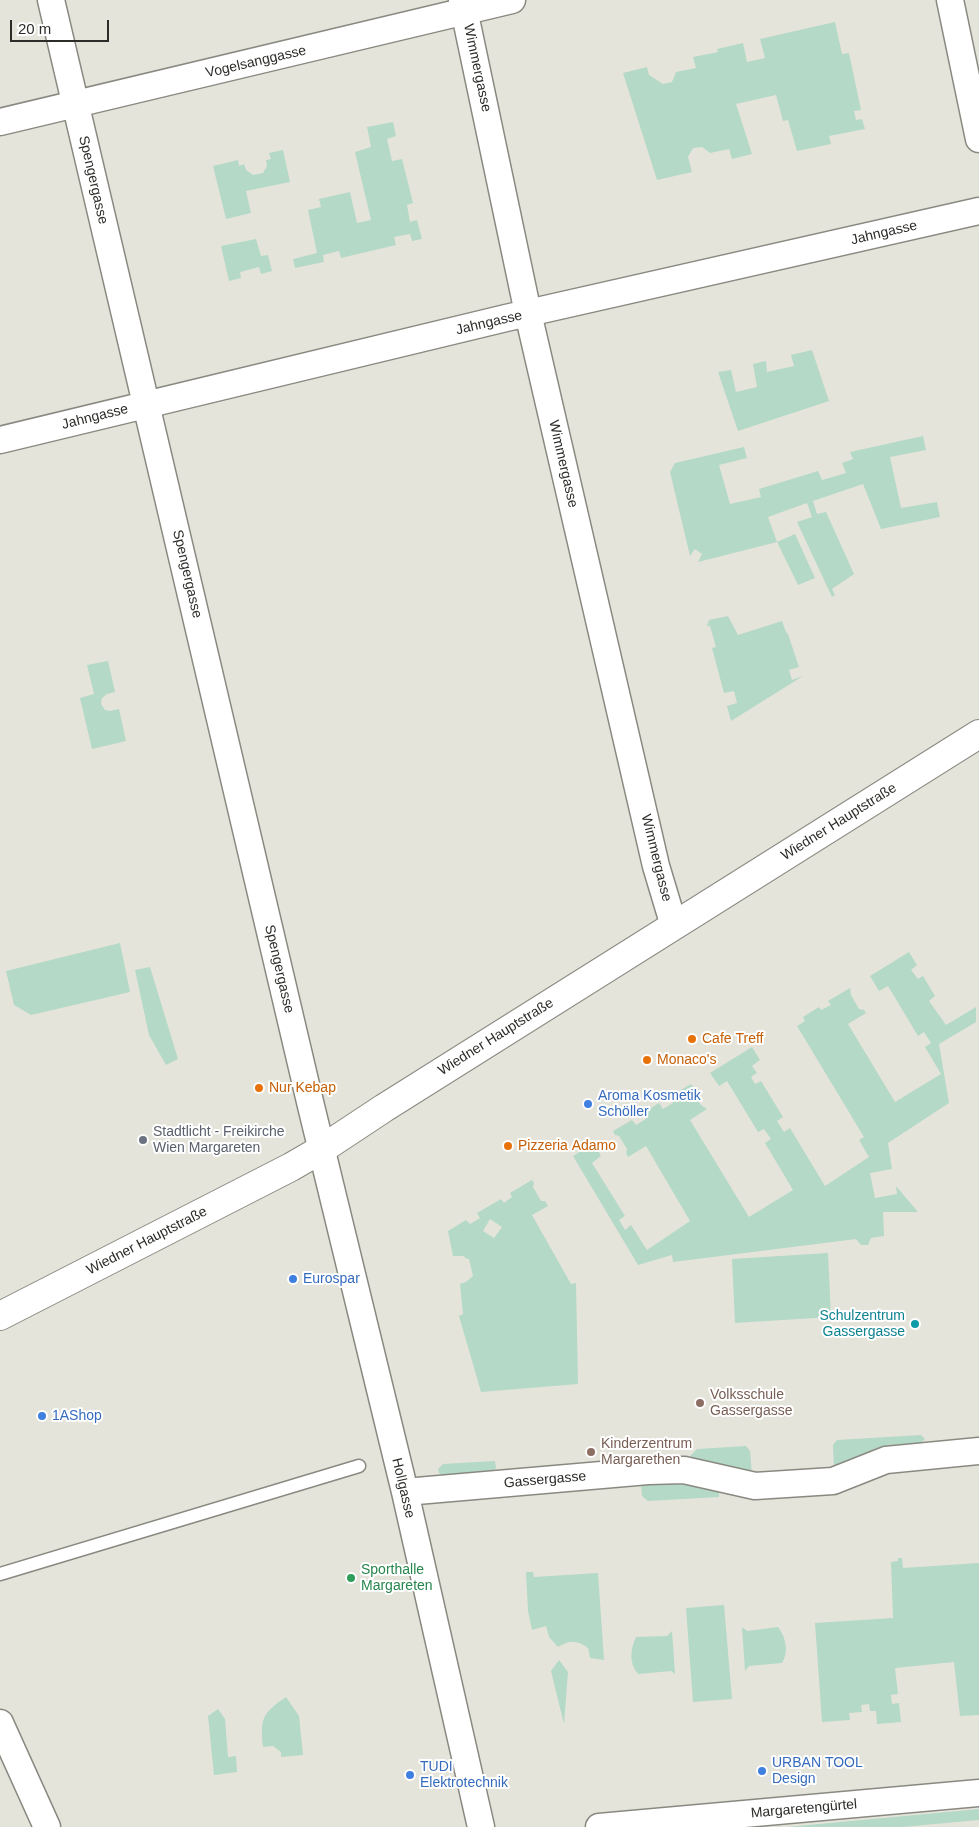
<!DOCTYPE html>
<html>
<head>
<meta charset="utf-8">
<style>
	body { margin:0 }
	#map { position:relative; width:979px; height:1827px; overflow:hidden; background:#e5e4db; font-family:Arial,sans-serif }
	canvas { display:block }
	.scale { position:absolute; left:10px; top:20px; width:99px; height:22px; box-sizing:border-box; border:2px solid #2d2c29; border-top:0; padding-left:6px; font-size:15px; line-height:18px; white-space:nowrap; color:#2d2c29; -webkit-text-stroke:4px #fff; paint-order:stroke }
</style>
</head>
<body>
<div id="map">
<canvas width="979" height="1827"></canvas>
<div class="scale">20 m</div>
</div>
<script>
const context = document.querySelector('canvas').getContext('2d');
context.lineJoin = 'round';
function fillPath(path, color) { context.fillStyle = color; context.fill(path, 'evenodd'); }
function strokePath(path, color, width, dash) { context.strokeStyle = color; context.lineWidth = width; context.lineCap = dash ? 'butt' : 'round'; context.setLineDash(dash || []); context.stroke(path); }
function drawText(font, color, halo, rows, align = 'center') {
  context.font = font + ' Arial,sans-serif'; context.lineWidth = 4; context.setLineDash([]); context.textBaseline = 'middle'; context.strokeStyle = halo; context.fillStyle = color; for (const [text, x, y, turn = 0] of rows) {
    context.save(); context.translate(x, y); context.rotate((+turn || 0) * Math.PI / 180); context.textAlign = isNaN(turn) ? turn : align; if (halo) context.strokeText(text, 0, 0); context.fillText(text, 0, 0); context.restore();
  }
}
fillPath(new Path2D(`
	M 835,22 L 842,54 L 849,53 L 861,110 L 854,111 L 856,120 L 862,119 L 865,129 L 829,136 L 831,144 L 797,151 L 788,120 L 783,121 L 776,95 L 736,104 L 752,154 L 732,159 L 729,149 L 710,153 L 702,147 L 693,148 L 688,157 L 692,172 L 657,180 L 623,73 L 647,67 L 649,75 L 663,84 L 672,82 L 676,72 L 696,68 L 693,57 L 718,52 L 717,49 L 743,43 L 747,62 L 765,58 L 760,39 Z
	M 393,122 L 396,136 L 387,139 L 392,161 L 402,159 L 413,203 L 407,205 L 410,222 L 417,220 L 422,239 L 412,241 L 410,234 L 394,237 L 396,245 L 341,258 L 339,251 L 323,255 L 324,262 L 295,268 L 293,259 L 317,253 L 308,210 L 321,207 L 319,199 L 350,192 L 357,223 L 371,220 L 355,152 L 371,147 L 367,127 Z
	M 283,150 L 290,182 L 246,191 L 251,213 L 226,219 L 213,166 L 238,160 L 239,166 L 244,164 L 246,170 L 253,175 L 263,173 L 267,166 L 266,160 L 271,159 L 269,153 Z
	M 256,239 L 261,256 L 268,255 L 272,271 L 261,274 L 259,267 L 240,272 L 241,278 L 229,281 L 221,246 Z
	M 812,350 L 829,401 L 738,431 L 718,372 L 731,370 L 736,392 L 757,387 L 753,364 L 766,361 L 767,372 L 794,366 L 791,355 Z
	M 923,436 L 926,450 L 890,457 L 901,508 L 937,502 L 940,517 L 881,529 L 863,484 L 813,501 L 817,514 L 826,512 L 854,574 L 832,589 L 835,595 L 832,597 L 797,522 L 812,517 L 807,503 L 768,517 L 777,542 L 795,534 L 815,578 L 798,585 L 777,542 L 698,562 L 702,554 L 695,549 L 690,556 L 670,472 L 675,463 L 744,447 L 747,458 L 719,465 L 730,504 L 761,497 L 759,489 L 818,471 L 822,480 L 846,473 L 842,463 L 853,459 L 850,452 Z
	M 728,616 L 738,635 L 782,621 L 786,632 L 788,634 L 799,667 L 789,670 L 792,680 L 803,676 L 731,721 L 727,706 L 737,703 L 734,691 L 724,693 L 712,648 L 716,647 L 710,626 L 707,626 L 709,620 Z
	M 108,661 L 115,692 L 107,694 L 102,698 L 101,704 L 105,710 L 110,711 L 119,709 L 126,741 L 92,749 L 80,698 L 94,694 L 87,665 Z
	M 120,943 L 130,992 L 31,1015 L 14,1005 L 6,971 Z
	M 909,952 L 917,965 L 911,970 L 918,979 L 923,976 L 935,996 L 929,1001 L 946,1025 L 976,1007 L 976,1022 L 939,1044 L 949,1103 L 888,1143 L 892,1169 L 870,1173 L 875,1198 L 897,1194 L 896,1186 L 918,1212 L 883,1212 L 884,1236 L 871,1238 L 868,1245 L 861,1245 L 856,1239 L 673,1262 L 672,1255 L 638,1265 L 573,1156 L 594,1143 L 601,1156 L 592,1163 L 625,1216 L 619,1220 L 625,1230 L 631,1225 L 647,1250 L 690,1221 L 646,1146 L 628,1157 L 626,1153 L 627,1149 L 619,1136 L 615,1135 L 613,1131 L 632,1120 L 636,1125 L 646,1119 L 643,1113 L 659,1103 L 663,1109 L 673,1103 L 669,1097 L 691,1084 L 694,1088 L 692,1092 L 701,1105 L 707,1109 L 690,1120 L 749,1217 L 793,1190 L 765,1143 L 771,1139 L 764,1129 L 758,1132 L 727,1081 L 719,1086 L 710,1073 L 752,1047 L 760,1060 L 752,1066 L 757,1073 L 751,1077 L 755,1084 L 761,1081 L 783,1117 L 777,1121 L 784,1132 L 790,1128 L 825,1186 L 869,1157 L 859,1140 L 864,1137 L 797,1026 L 805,1021 L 803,1017 L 819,1007 L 821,1010 L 831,1005 L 828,1001 L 850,988 L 851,995 L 859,1009 L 864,1010 L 866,1013 L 848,1024 L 895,1102 L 941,1074 L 925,1047 L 931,1043 L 924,1032 L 918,1036 L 888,986 L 879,991 L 870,976 Z
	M 150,967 L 178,1059 L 166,1065 L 149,1035 L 135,970 Z
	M 532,1180 L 534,1183 L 533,1187 L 541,1201 L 545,1201 L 548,1206 L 532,1215 L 571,1284 L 576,1283 L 578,1384 L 481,1392 L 459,1316 L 463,1314 L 460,1284 L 466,1282 L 473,1276 L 469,1259 L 465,1258 L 464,1256 L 453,1256 L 448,1231 L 466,1220 L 470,1224 L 480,1218 L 477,1213 L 501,1199 L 504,1203 L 512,1197 L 510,1193 ZM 490,1219 L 502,1227 L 494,1238 L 483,1231 Z
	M 828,1253 L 831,1317 L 735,1323 L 732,1259 Z
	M 921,1435 L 925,1439 L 917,1447 L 834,1469 L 833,1445 L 837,1440 Z
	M 746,1446 L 750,1451 L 752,1475 L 692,1462 L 691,1455 L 697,1449 Z
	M 495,1461 L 496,1468 L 492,1473 L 444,1477 L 439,1473 L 438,1469 L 443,1464 Z
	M 676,1478 L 719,1487 L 719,1497 L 648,1501 L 642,1496 L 641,1485 L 647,1480 Z
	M 898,1558 L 902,1558 L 903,1568 L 979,1563 L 979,1715 L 960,1716 L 954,1662 L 895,1668 L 898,1694 L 891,1695 L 892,1704 L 899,1703 L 901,1722 L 877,1724 L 876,1711 L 870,1711 L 869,1704 L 861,1705 L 862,1712 L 849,1713 L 850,1720 L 822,1722 L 815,1623 L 893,1618 L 891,1562 L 898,1561 Z
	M 526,1572 L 533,1572 L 534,1577 L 598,1573 L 604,1660 L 590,1658 L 588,1648 C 577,1640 570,1640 558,1647 L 549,1637 L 546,1626 L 532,1630 L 528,1611 Z
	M 724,1605 L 732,1699 L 693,1702 L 686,1608 Z
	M 742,1627 L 747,1631 L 778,1627 C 786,1637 789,1652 782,1663 L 749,1666 L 745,1671 Z
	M 672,1631 L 675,1674 L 671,1671 L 638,1674 C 629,1663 630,1650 636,1637 L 667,1636 Z
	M 559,1660 L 568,1672 L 564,1724 L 551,1671 Z
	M 286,1697 L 299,1716 L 303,1755 L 281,1757 L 281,1752 L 273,1746 L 263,1747 C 260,1719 262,1713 286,1697 Z
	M 218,1709 L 225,1719 L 228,1757 L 236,1756 L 237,1772 L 214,1775 L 208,1716 Z
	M 979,1809 L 979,1820 L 902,1827 L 787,1827 Z`), '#b4d9c6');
const lane = new Path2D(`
	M 0,1574 L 359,1466`);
const street = new Path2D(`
	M 51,0 L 311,1106 L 405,1492 L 481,1827
	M 462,0 L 528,313 L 656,866 L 674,926
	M 950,0 L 979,139
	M 0,122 L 512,0
	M 0,440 L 506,318 L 979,211
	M 405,1492 L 648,1471 L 684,1470 L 755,1486 L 833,1481 L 886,1460 L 979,1451
	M 0,1723 L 47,1827
	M 599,1827 L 979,1793`);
const secondary = new Path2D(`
	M 0,1316 L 291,1167 L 322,1149 L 384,1108 L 979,734`);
strokePath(lane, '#8a8981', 15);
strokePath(street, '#8a8981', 29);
strokePath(secondary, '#8a8981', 30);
strokePath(lane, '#fff', 12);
strokePath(street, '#fff', 26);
strokePath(secondary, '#fff', 28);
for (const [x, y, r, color] of [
	[692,1039,5,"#e8710a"],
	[647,1060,5,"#e8710a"],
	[259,1088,5,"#e8710a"],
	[588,1104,5,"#3f7fe0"],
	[143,1140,5,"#6b7280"],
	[508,1146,5,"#e8710a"],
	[293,1279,5,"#3f7fe0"],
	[915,1324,5,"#0f9aa8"],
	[700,1403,5,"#8d6e63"],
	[42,1416,5,"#3f7fe0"],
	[591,1452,5,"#8d6e63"],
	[351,1578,5,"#2e9e5b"],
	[762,1771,5,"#3f7fe0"],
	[410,1775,5,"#3f7fe0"]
]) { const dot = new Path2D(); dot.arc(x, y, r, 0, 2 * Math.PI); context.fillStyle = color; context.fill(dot); strokePath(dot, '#fff', 2); }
drawText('14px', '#2d2c29', '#fff', [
	["Vogelsanggasse",256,62,-13],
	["Wimmergasse",477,68,78],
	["Spengergasse",93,180,77],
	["Jahngasse",884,233,-13],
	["Jahngasse",489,323,-13],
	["Jahngasse",95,417,-14],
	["Wimmergasse",563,464,77],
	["Spengergasse",187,574,77],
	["Wiedner Hauptstraße",839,822,-32],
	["Wimmergasse",656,858,76],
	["Spengergasse",279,969,77],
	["Wiedner Hauptstraße",496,1037,-32],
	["Wiedner Hauptstraße",147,1241,-27],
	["Gassergasse",545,1480,-5],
	["Hollgasse",403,1488,77],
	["Margaretengürtel",804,1809,-5]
]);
drawText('14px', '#c56008', '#fff', [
	["Cafe Treff",702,1039],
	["Monaco's",657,1060],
	["Nur Kebap",269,1088],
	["Pizzeria Adamo",518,1146]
], 'left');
drawText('14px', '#366cbe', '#fff', [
	["Aroma Kosmetik",598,1096],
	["Schöller",598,1112],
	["Eurospar",303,1279],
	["1AShop",52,1416],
	["URBAN TOOL",772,1763],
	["Design",772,1779],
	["TUDI",420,1767],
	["Elektrotechnik",420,1783]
], 'left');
drawText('14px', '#5b616d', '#fff', [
	["Stadtlicht - Freikirche",153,1132],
	["Wien Margareten",153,1148]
], 'left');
drawText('14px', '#0d838f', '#fff', [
	["Schulzentrum",905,1316],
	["Gassergasse",905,1332]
], 'right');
drawText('14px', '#785e54', '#fff', [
	["Volksschule",710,1395],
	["Gassergasse",710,1411],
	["Kinderzentrum",601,1444],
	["Margarethen",601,1460]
], 'left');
drawText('14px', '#27864d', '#fff', [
	["Sporthalle",361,1570],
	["Margareten",361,1586]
], 'left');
</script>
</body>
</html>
